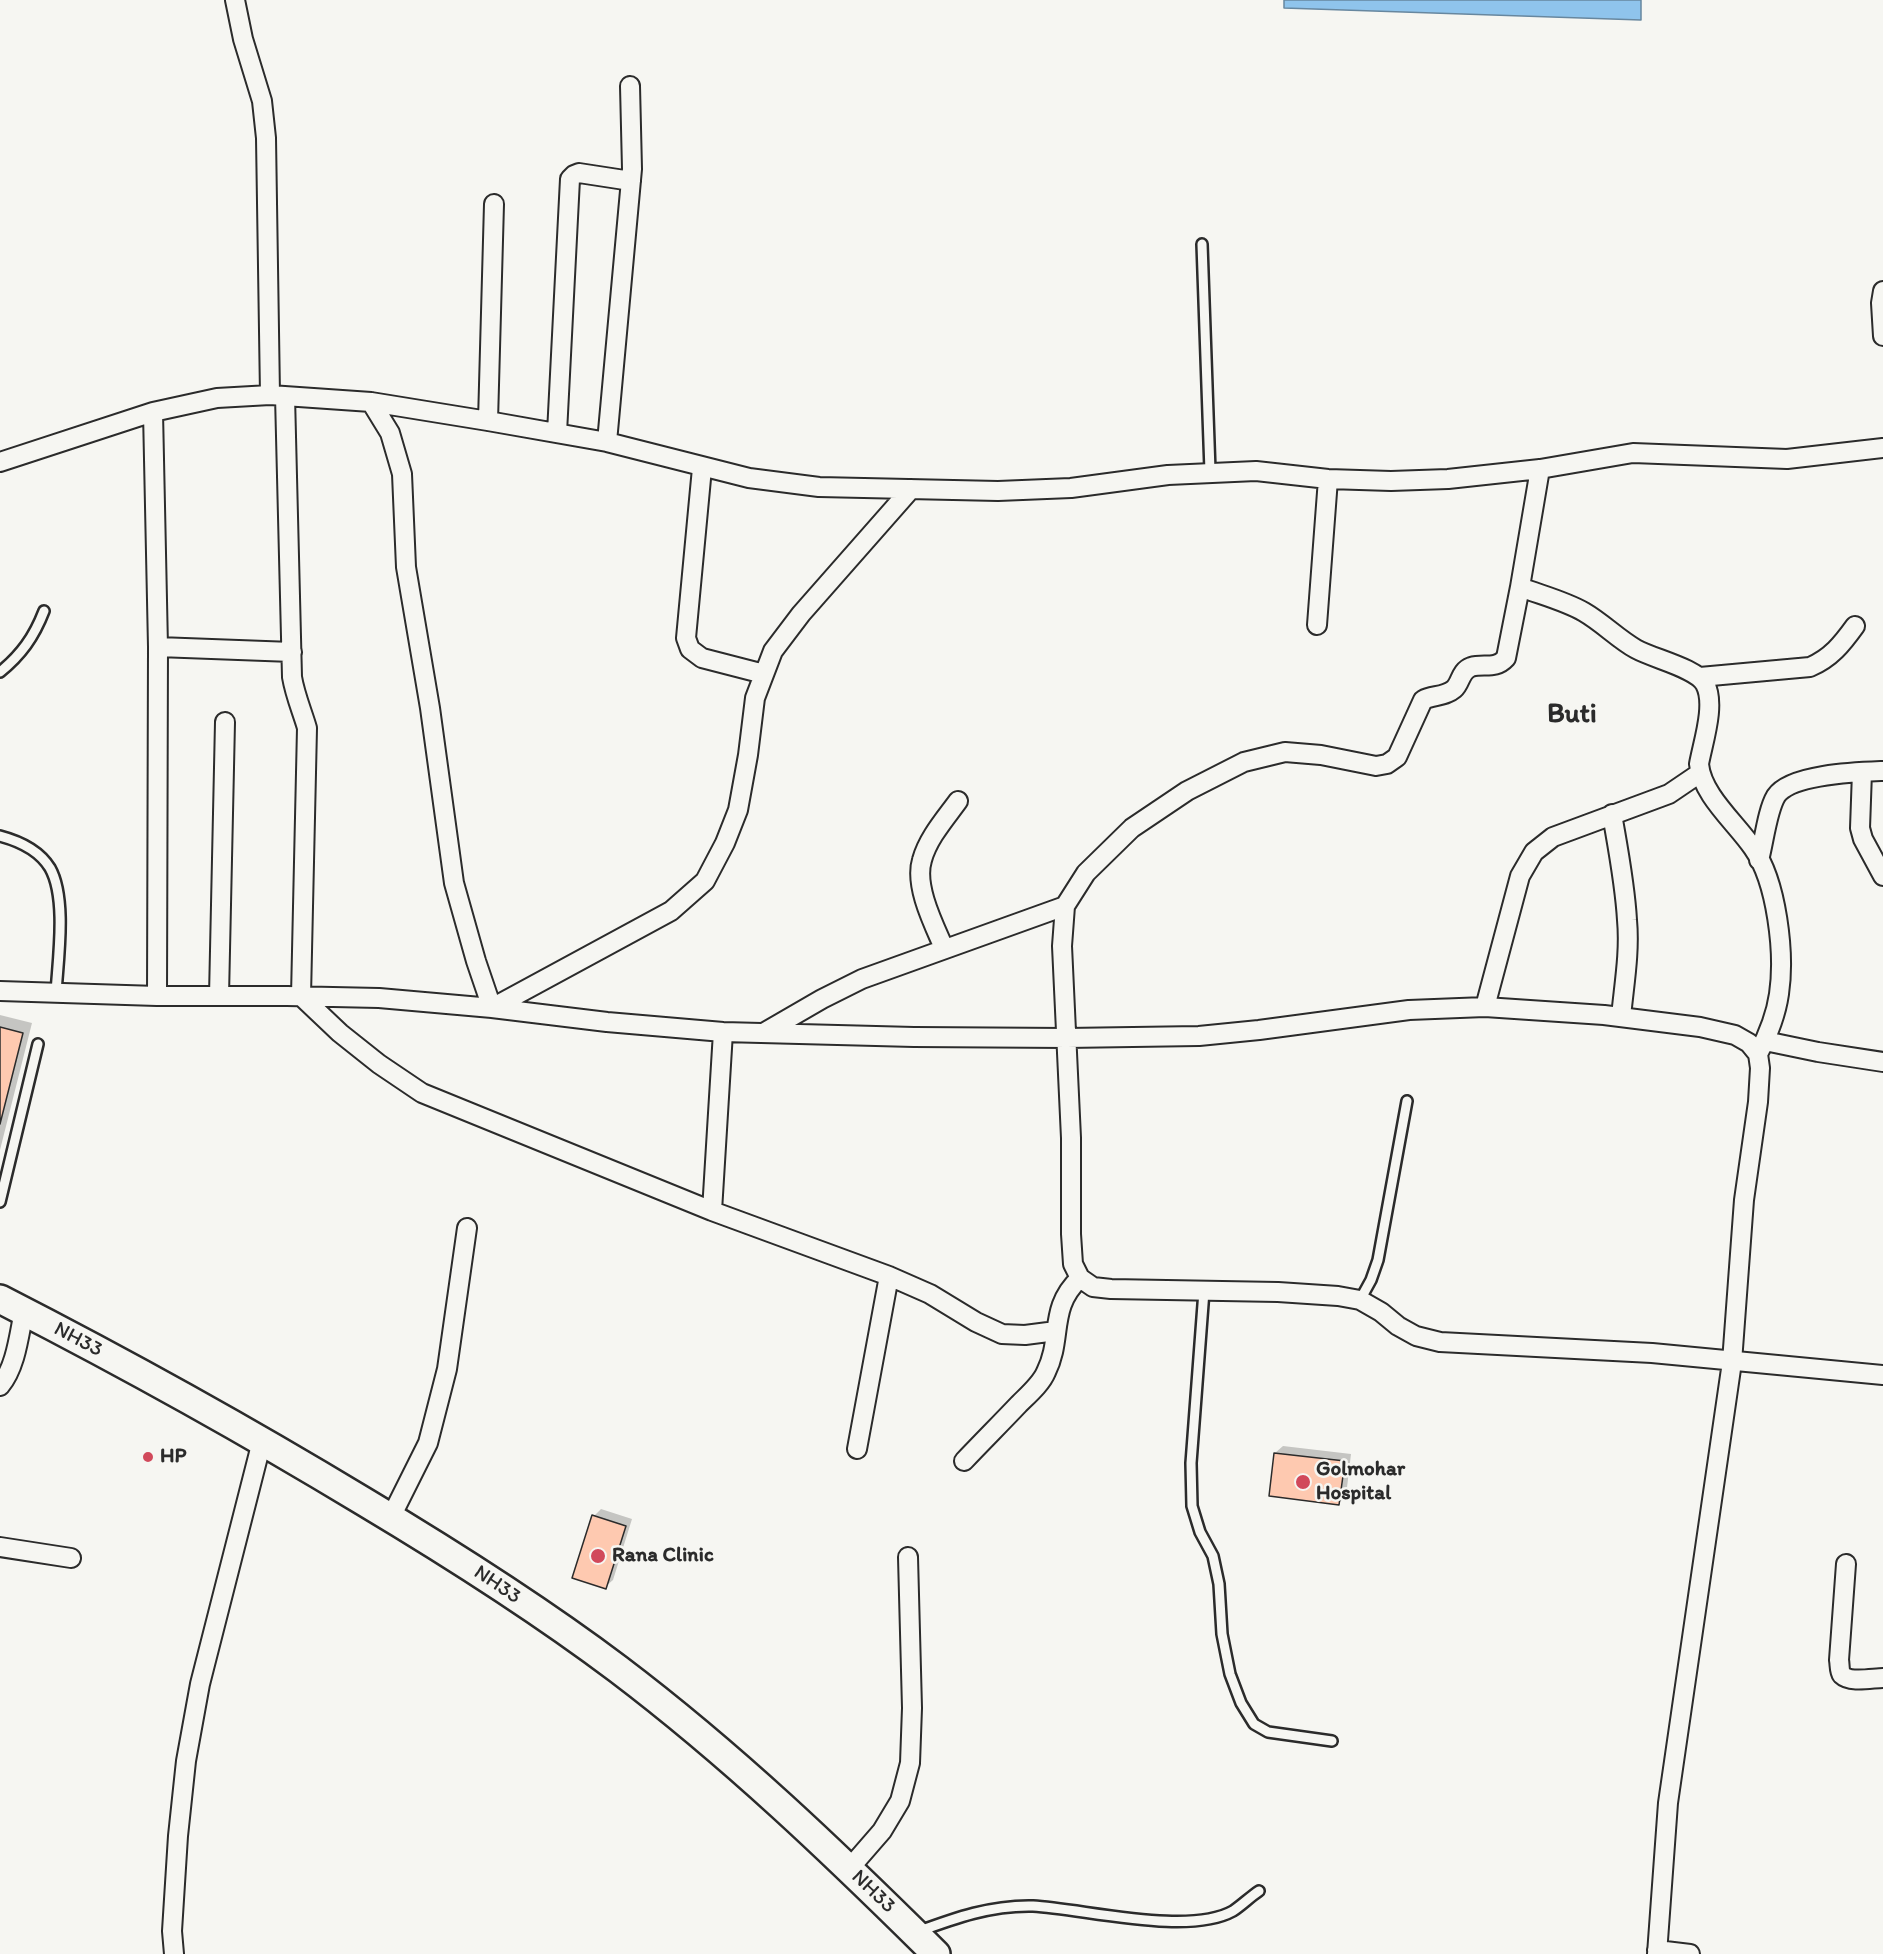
<!DOCTYPE html>
<html>
<head>
<meta charset="utf-8">
<style>
	body { margin:0 }
	canvas { display:block; background:#f6f6f2 }
</style>
</head>
<body>
<canvas width="1883" height="1954"></canvas>
<script>
const context = document.querySelector('canvas').getContext('2d');
context.lineJoin = 'round';
function fillPath(path, color) { context.fillStyle = color; context.fill(path, 'evenodd'); }
function strokePath(path, color, width, dash) { context.strokeStyle = color; context.lineWidth = width; context.lineCap = dash ? 'butt' : 'round'; context.setLineDash(dash || []); context.stroke(path); }
function drawText(font, color, halo, rows, align = 'center') {
  context.font = font + ' Itim,sans-serif'; context.lineWidth = 5; context.setLineDash([]); context.textBaseline = 'middle'; context.strokeStyle = halo; context.fillStyle = color; for (const [text, x, y, turn = 0] of rows) {
    context.save(); context.translate(x, y); context.rotate((+turn || 0) * Math.PI / 180); context.textAlign = isNaN(turn) ? turn : align; if (halo) context.strokeText(text, 0, 0); context.fillText(text, 0, 0); context.restore();
  }
}
const water = new Path2D(`
	M 1284,0 L 1641,0 L 1641,20 L 1284,8 Z`);
fillPath(water, '#8fc4ec');
strokePath(water, '#67879f', 1.5);
fillPath(new Path2D(`
	M 0,1015 L 32,1023 L 0,1150 Z
	M 1283,1446 L 1351,1454 L 1346,1496 L 1339,1503 L 1275,1453 Z
	M 601,1509 L 632,1519 L 613,1580 L 605,1587 L 594,1516 Z`), '#0003');
const building = new Path2D(`
	M 0,1027 L 23,1033 L 0,1124 Z
	M 1274,1453 L 1345,1461 L 1339,1505 L 1269,1496 Z
	M 592,1515 L 626,1526 L 606,1589 L 572,1578 Z`);
fillPath(building, '#fec9b0');
strokePath(building, '#2b2b2b', 1.5);
const lane = new Path2D(`
	M 1202,244 L 1210,471
	M 0,672 C 21,655 34,637 44,611
	M 0,836 C 19,841 39,850 50,868 C 67,898 58,959 56,993
	M 0,1202 L 38,1044
	M 1204,1291 L 1191,1463 L 1192,1506 L 1200,1532 L 1213,1556 L 1219,1584 L 1222,1634 L 1230,1674 L 1241,1703 L 1254,1724 L 1268,1732 L 1332,1741
	M 1360,1300 L 1371,1280 L 1378,1260 L 1407,1101
	M 917,1932 C 955,1918 991,1905 1033,1906 C 1085,1909 1188,1936 1233,1911 C 1242,1905 1250,1897 1259,1891`);
const street = new Path2D(`
	M 235,0 L 243,39 L 262,101 L 266,138 L 270,395
	M 1883,291 L 1881,303 L 1883,336
	M 285,396 L 292,677 C 295,695 302,711 307,728 L 301,996 L 340,1033 L 379,1064 L 422,1093 L 712,1211 L 889,1276 L 930,1294 L 976,1322 L 1002,1334 L 1025,1335 L 1056,1331
	M 371,402 L 390,433 L 402,474 L 406,567 L 430,708 L 454,883 L 476,961 L 492,1008 L 671,911 L 705,881 L 725,843 L 738,810 L 748,755 L 755,698 L 773,651 L 801,614 L 911,489
	M 153,412 L 158,647 L 157,996
	M 488,421 L 494,204
	M 557,433 L 570,179 L 574,175 L 579,173 L 631,181
	M 607,442 L 632,169 L 630,86
	M 0,462 L 153,412 L 217,398 L 270,395 L 371,402 L 488,421 L 607,442 L 749,478 L 819,487 L 998,491 L 1071,488 L 1168,475 L 1256,471 L 1328,479 L 1391,481 L 1448,479 L 1540,469 L 1633,453 L 1787,459 L 1883,448
	M 702,468 L 686,638 L 690,649 L 702,658 L 764,674
	M 1540,469 L 1520,587 C 1541,595 1565,601 1584,612 C 1603,623 1618,639 1636,649 C 1654,659 1696,668 1705,684 C 1716,704 1703,742 1699,764 C 1702,795 1735,822 1753,848 C 1777,882 1785,953 1779,994 C 1776,1015 1768,1035 1758,1054
	M 1520,587 L 1506,658 C 1495,670 1484,663 1471,667 C 1460,671 1461,683 1454,689 C 1445,697 1432,695 1423,700 L 1397,757 L 1387,764 L 1376,766 L 1321,755 L 1285,752 L 1244,762 L 1187,791 L 1132,828 L 1086,873 L 1065,906 L 1062,946 L 1071,1138 L 1071,1234 L 1073,1264 L 1080,1278 L 1093,1287 L 1111,1289 L 1278,1292 L 1338,1296 L 1360,1300 L 1381,1312 L 1398,1326 L 1416,1336 L 1440,1342 L 1652,1353 L 1883,1375
	M 1317,625 L 1328,479
	M 158,647 L 292,652
	M 1700,677 L 1810,667 C 1831,658 1842,644 1855,626
	M 1862,772 L 1860,828 L 1863,839 L 1883,876
	M 1612,814 C 1618,849 1625,884 1627,920 C 1630,952 1624,985 1621,1017
	M 1759,860 C 1764,842 1767,811 1776,796 C 1791,774 1858,772 1883,771
	M 944,948 C 934,925 914,886 922,860 C 928,838 945,819 958,801
	M 0,991 L 157,996 L 287,996 L 379,998 L 492,1008 L 607,1022 L 723,1032 L 914,1037 L 1067,1038 L 1199,1036 L 1259,1030 L 1409,1010 L 1485,1007 L 1604,1015 L 1700,1027 L 1735,1035 L 1749,1043 L 1758,1054 L 1760,1068 L 1758,1102 L 1744,1200 L 1732,1362 L 1668,1803 L 1657,1954
	M 219,996 L 225,722
	M 1485,1007 L 1520,876 L 1534,852 L 1553,837 L 1669,794 L 1700,773
	M 765,1032 L 822,999 L 862,979 L 1065,906
	M 1765,1041 L 1818,1052 L 1883,1062
	M 712,1211 L 723,1032
	M 0,1386 C 16,1367 19,1335 24,1311
	M 857,1449 L 889,1276
	M 964,1461 C 982,1442 1001,1423 1019,1404 C 1028,1395 1041,1384 1046,1372 C 1063,1338 1048,1308 1080,1278
	M 391,1517 L 428,1443 L 447,1369 L 467,1228
	M 0,1547 L 71,1558
	M 1846,1564 L 1839,1660 C 1840,1665 1839,1671 1842,1675 C 1850,1683 1873,1678 1883,1678
	M 849,1869 L 882,1831 L 900,1801 L 910,1763 L 912,1708 L 908,1557
	M 1657,1950 L 1690,1954
	M 174,1954 L 172,1931 L 178,1836 L 186,1761 L 200,1684 L 262,1441`);
const secondary = new Path2D(`
	M 0,1299 C 123,1362 244,1429 363,1501 C 450,1553 537,1608 618,1669 C 733,1756 834,1853 936,1954`);
strokePath(lane, '#2b2b2b', 14);
strokePath(street, '#2b2b2b', 22);
strokePath(secondary, '#2b2b2b', 32);
strokePath(lane, '#f6f6f2', 9);
strokePath(street, '#f6f6f2', 18);
strokePath(secondary, '#f6f6f2', 27);
for (const [x, y, r, color] of [
	[148,1457,6,"#d1495b"],
	[1303,1482,8,"#d1495b"],
	[598,1556,8,"#d1495b"]
]) { const dot = new Path2D(); dot.arc(x, y, r, 0, 2 * Math.PI); context.fillStyle = color; context.fill(dot); strokePath(dot, '#f6f6f2', 2); }
drawText('21px', '#2b2b2b', '#f6f6f2', [
	["NH33",78,1340,28],
	["NH33",497,1585,34],
	["NH33",873,1892,44]
]);
drawText('bold 21px', '#2b2b2b', '#f6f6f2', [
	["HP",160,1457],
	["Golmohar",1316,1470],
	["Hospital",1316,1494],
	["Rana Clinic",612,1556]
], 'left');
drawText('bold 27px', '#2b2b2b', '#f6f6f2', [
	["Buti",1572,715]
]);
</script>
</body>
</html>
